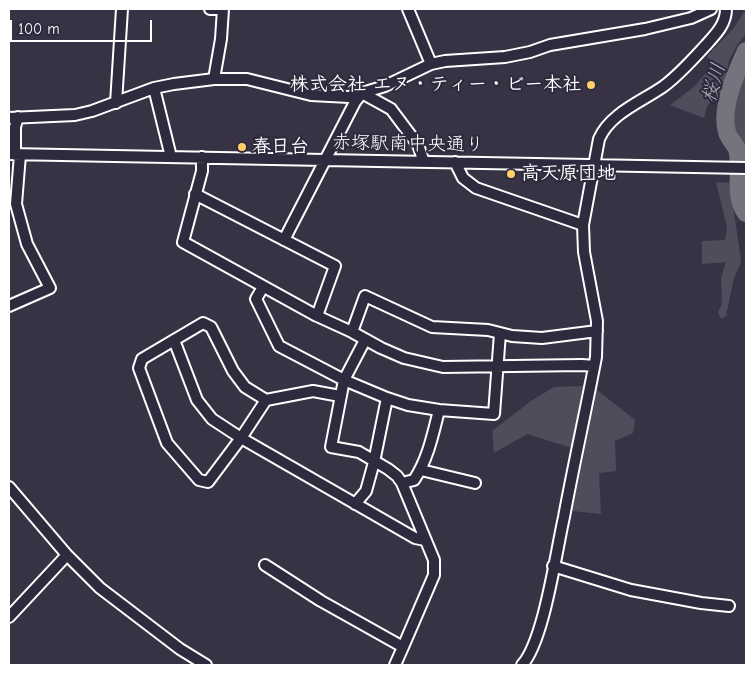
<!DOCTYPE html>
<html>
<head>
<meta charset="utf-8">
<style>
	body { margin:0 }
	#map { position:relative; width:755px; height:674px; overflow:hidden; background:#373345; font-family:"Comic Neue",sans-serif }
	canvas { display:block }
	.frame { position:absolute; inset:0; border:10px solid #fff; pointer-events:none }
	.scale { position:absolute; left:10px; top:20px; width:142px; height:22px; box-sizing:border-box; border:2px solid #fff; border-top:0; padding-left:6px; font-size:15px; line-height:18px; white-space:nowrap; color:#fff; -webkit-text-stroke:4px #2f2a3d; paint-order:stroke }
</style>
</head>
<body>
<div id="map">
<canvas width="755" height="674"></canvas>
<div class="frame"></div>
<div class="scale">100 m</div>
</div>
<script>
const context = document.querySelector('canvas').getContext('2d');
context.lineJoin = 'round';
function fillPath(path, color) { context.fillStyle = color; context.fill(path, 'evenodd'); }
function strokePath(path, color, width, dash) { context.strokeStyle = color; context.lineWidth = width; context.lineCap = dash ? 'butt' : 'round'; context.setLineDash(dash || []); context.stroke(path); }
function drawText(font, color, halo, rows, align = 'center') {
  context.font = font + ' "Comic Neue","Klee One",sans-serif'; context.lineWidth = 4.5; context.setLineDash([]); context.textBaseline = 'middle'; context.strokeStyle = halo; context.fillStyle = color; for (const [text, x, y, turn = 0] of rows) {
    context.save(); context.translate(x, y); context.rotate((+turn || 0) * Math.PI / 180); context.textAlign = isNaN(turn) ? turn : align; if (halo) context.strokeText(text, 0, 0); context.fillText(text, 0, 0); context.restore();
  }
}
fillPath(new Path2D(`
	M 746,9 L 746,34 L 738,44 L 729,60 L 722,101 L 713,100 L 707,106 L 704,118 L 670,105 L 694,87 L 713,64 L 707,56 L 733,29 Z
	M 746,64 L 746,149 C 743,142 737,137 735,129 C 729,111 741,82 746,64 Z
	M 716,182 L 732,183 L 732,197 L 741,262 L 734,278 L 726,316 L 721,319 L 718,312 L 722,304 L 721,278 L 726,262 L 702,264 L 702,241 L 725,240 L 727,227 Z
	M 583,386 L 572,448 L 527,434 L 494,453 L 492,431 L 531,401 L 554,387 Z
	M 597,390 L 635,420 L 633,433 L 615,441 L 616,471 L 599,473 L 601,514 L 572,511 Z`), '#514c5c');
strokePath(new Path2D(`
	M 746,51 C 736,73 720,108 727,132 C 729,140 737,145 738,153 C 741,173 734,197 746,213`), '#76737f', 18);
const minor = new Path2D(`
	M 210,9 L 223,9 L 221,39 L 214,79
	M 408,9 L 431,64
	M 154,88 L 171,157
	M 116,103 L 122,9
	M 9,118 L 75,115 L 92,111 L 154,88 L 174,84 L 214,79 L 247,79 L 311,95 L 349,97 L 385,86 L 431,64 L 445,61 L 505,57 L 530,52 L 550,45 L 645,29 L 691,18 L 711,9
	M 9,154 L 746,168
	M 15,155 L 15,127 L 18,117
	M 202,157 L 202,171 L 183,242 L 317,316 L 352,332 L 381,348 L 404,358 L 443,367 L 582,365 L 594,366
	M 455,162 L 463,178 L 476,188 L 583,225
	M 195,194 L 335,266 L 317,316
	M 284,240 L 355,102 L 362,93 L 391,109 L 418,145 L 424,162
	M 263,287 L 256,299 L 279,346 L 344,380 L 387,398 L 408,405 L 439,410 L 494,414 L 500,333
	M 9,306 L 50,288 L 27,244 L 16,204 L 20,155
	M 352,332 L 365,296 L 432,327 L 488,330 L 512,336 L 542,338 L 597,331
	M 174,340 L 197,400 L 212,419 L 241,438 L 415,538 L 425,540
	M 365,340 L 344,380 L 331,447 L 359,452 L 388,469 L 397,476 L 402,483 L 434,560 L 434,575 L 403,647
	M 266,400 L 245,387 L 233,371 L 211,327 L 203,323 L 142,359 L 139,368 L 167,443 L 199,480 L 208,482 L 241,438 L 266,400 L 313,391 L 340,396
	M 421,470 L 475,483
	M 402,483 L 414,480 C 428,459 433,434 439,410
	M 9,487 L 67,555 L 100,588 L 180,649 L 206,665
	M 355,504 L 366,491 L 374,462 L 387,398
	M 265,565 L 321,601 L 403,647 L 395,665
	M 553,566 L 631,590 L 701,603 L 729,606
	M 9,617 L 67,555
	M 522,665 C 544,641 556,552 564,517 C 574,463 586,410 596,357 L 597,321 L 584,252 L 583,225 L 599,139 C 610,113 643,101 664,86 C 680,74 693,59 706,45 C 716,34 726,24 726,9`);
strokePath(minor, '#fff', 14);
strokePath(minor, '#2f2a3d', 10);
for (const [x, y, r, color] of [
	[591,85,5,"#ffd166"],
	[242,147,5,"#ffd166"],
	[511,174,5,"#ffd166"]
]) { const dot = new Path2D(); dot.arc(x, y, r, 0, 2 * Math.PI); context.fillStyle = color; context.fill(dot); strokePath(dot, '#2f2a3d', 2); }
drawText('bold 19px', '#fff', '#2f2a3d', [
	["株式会社 エヌ・ティー・ビー本社",581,85,"right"],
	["春日台",252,147],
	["高天原団地",521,174]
], 'left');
drawText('19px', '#fff', '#2f2a3d', [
	["赤塚駅南中央通り",408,144,1]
]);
drawText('italic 20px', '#b4b2b9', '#2f2a3d', [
	["桜川",714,83,-74]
]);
</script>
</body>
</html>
